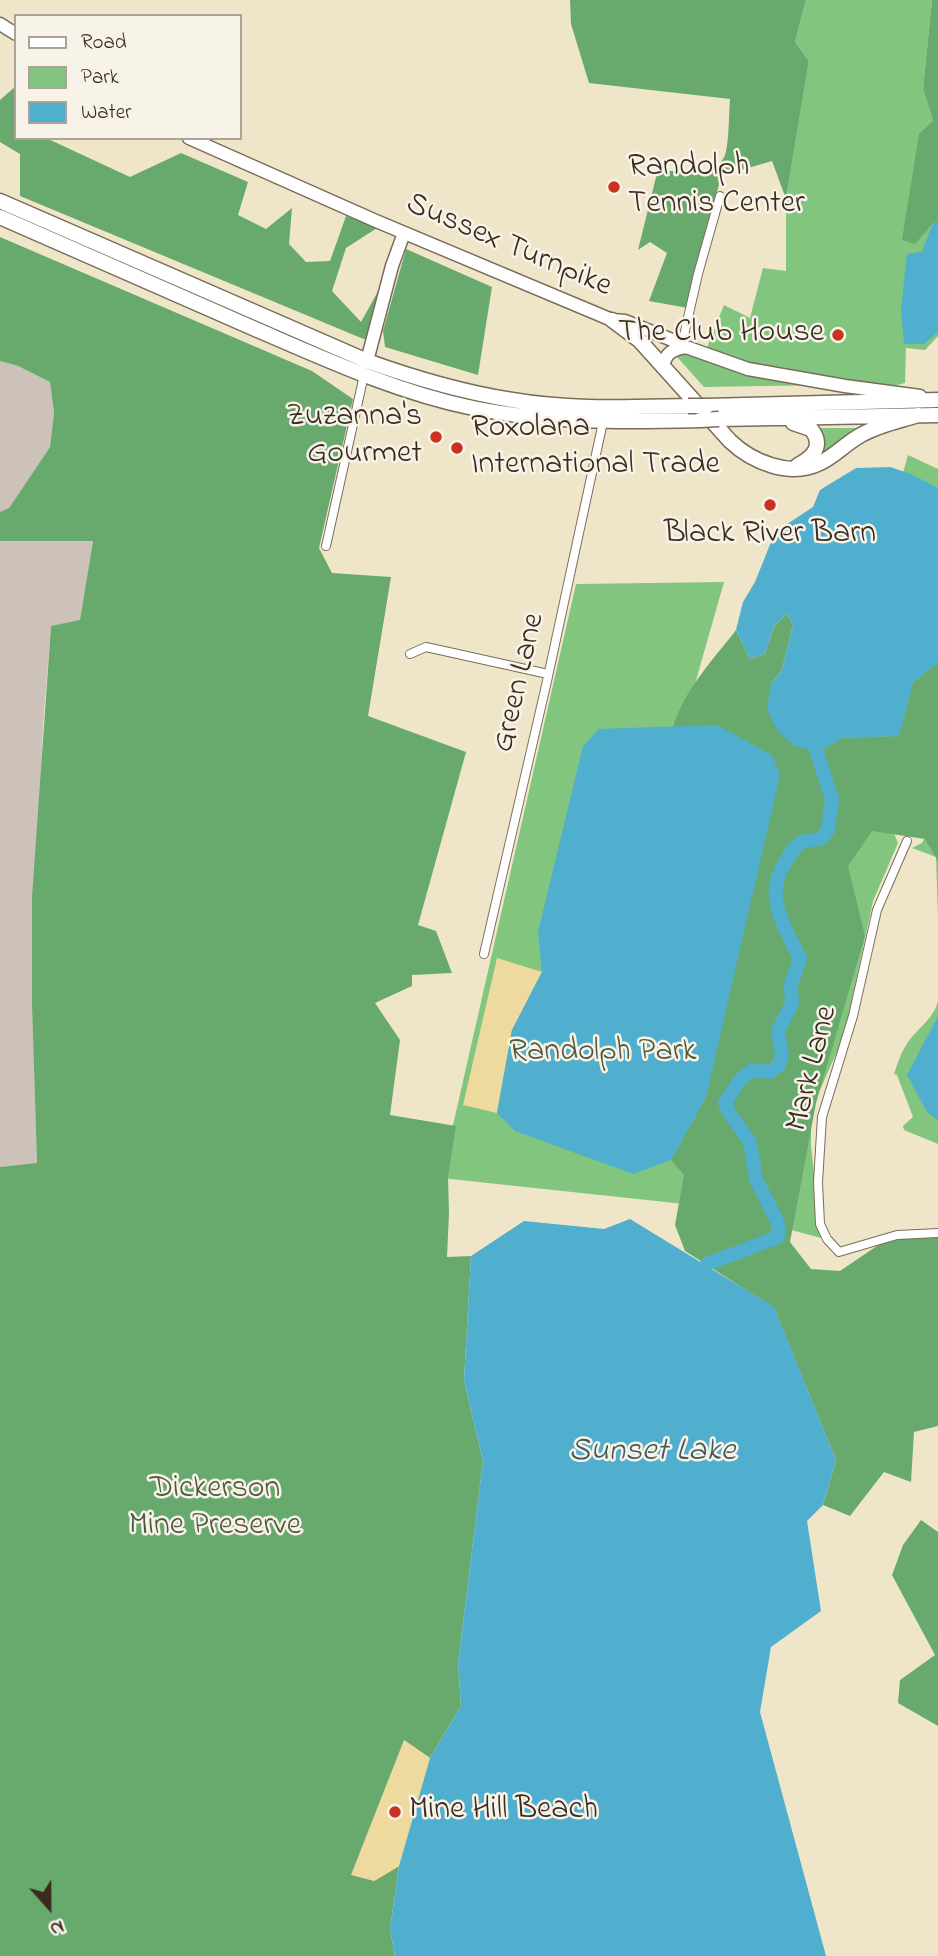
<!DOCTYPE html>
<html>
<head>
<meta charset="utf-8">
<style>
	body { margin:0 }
	#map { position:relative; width:938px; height:1956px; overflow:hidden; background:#efe6ca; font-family:"Indie Flower",sans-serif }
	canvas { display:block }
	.legend { position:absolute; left:14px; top:14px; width:228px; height:126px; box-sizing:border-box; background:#f7f3e8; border:2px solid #aca397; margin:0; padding:9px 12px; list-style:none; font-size:21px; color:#3b2a1e }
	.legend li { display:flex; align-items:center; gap:14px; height:35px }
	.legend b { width:35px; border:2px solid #aca397 }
	.north { position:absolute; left:14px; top:1872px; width:70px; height:70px; -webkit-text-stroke:5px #f7f3e8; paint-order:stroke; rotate:159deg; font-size:19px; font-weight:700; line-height:28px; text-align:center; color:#3b2a1e }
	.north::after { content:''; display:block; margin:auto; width:24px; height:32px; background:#3b2a1e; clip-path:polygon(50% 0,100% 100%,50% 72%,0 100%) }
</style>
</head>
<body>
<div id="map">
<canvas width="938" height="1956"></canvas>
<ul class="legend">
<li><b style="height:9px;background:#fff"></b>Road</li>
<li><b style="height:19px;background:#81c57f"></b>Park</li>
<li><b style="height:19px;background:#50afce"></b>Water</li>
</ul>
<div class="north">N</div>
</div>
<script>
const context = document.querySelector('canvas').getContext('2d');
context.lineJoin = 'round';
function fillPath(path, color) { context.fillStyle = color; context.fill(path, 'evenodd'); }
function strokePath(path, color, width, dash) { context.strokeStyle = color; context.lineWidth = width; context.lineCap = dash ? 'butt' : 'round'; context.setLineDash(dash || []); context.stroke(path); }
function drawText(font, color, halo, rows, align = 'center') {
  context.font = font + ' "Indie Flower",sans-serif'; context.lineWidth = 5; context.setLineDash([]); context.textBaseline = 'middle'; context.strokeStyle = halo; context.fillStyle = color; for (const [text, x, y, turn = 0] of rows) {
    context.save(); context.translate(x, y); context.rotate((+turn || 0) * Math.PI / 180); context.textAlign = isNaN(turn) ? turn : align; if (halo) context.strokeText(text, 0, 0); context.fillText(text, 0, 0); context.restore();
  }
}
fillPath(new Path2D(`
	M 0,361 L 18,366 L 50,382 L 54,413 L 50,447 L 9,508 L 0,512 Z
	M 0,541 L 93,541 L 80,621 L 51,626 L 43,726 L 32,1007 L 37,1164 L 0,1167 Z`), '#ccc2b9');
fillPath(new Path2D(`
	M 806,0 L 932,0 L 923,89 L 933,121 L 936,246 L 938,247 L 938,336 L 925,350 L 906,348 L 905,383 L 889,387 L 826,385 L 704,387 L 661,339 L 704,355 L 724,305 L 750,318 L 763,268 L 786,271 L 786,199 L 809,61 L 795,42 Z
	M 820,428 L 867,428 L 821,458 Z
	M 908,455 L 938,469 L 938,918 L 936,857 L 912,848 L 922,843 L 926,835 L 893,831 L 898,843 L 873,901 L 844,1036 L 815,1101 L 811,1123 L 811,1146 L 821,1238 L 703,1206 L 441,1178 L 576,584 L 724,582 L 687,712 L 824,748 Z
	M 938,1001 L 938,1144 L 904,1130 L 903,1126 L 913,1117 L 897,1075 L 894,1074 C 897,1065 900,1055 905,1047 C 915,1029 933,1021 938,1001 Z`), '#81c57f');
fillPath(new Path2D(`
	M 570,0 L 806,0 L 795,42 L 809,61 L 786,199 L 772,161 L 721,176 L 688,308 L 649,301 L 667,253 L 650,242 L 638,250 L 658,169 C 678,172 715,180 725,155 C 729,144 729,112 730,99 L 589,83 L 571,24 Z
	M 932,0 L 938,0 L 938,247 L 936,246 L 934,222 L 915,244 L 902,240 L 919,134 L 933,121 L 923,89 Z
	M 16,86 L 16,138 L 46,138 L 130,177 L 181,153 L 248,182 L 238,215 L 266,229 L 292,208 L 289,244 L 306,262 L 330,261 L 346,216 L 377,228 L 346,248 L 332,291 L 361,322 L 382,284 L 372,328 L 366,340 L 20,196 L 20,154 L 0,142 L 0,100 Z
	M 0,237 L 312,371 L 353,399 L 319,548 L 332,573 L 391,577 L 368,716 L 466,752 L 418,925 L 436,931 L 452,973 L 412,975 L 412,986 L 375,1003 L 400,1040 L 390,1115 L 456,1126 L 448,1176 L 449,1213 L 447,1257 L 471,1256 L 464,1380 L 483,1461 L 458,1663 L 461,1706 L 430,1758 L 405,1741 L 374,1881 L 399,1866 L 390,1929 L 395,1956 L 0,1956 L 0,1167 L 37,1163 L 32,1007 L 32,897 L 51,626 L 80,620 L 93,541 L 0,541 L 0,512 L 9,508 L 50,447 L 54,413 L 50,382 L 18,366 L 0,361 Z
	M 406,249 L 492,287 L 478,375 L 385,347 L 383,331 Z
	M 787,613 L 793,625 L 782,670 L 771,684 L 817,752 L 843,738 L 899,736 L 913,683 L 938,662 L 938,861 L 925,839 L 872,831 L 848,866 L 865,936 L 816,1103 L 790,1242 L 811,1269 L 840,1271 L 899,1231 L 938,1235 L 938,1426 L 914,1432 L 911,1482 L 884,1472 L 850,1516 L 823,1505 L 836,1460 L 774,1308 L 685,1251 L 675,1225 L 684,1175 L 671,1160 L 706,1097 L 772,755 L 717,726 L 673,727 C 684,690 713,660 736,630 L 750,659 L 765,654 L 774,626 Z
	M 921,1520 L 938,1532 L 938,1726 L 898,1703 L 900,1680 L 935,1655 L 892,1575 L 903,1545 Z`), '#68aa6e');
fillPath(new Path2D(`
	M 497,958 L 542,972 L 512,1030 L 497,1113 L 463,1105 Z
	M 404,1740 L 430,1758 L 399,1866 L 374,1881 L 351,1875 Z`), '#eeda9e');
fillPath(new Path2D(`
	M 938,249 L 938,332 L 924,344 L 904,344 L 901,309 L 907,254 Z
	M 890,467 L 911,474 L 938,488 L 938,662 L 913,683 L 899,736 L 843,738 L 817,752 L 794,746 L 777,730 L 767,709 L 771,684 L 782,670 L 793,625 L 787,613 L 774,626 L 765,654 L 750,659 L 736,630 L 743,602 L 755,582 L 775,532 L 813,507 L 820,490 L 856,468 Z
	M 717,725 L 772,755 L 780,775 L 706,1097 L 671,1160 L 633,1174 L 515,1131 L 497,1113 L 512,1030 L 542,972 L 538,932 L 583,746 L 599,729 Z
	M 938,1016 L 938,1120 L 927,1112 L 907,1075 Z
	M 630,1219 L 774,1307 L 836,1460 L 823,1505 L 807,1521 L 821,1611 L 771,1647 L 760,1712 L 826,1956 L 395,1956 L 390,1929 L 399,1866 L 430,1758 L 461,1706 L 458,1663 L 483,1461 L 464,1380 L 471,1256 L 524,1221 L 604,1229 Z`), '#50afce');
strokePath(new Path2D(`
	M 930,250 L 938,229
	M 776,1219 L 756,1179 L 750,1142 L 730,1114 L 725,1103 L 740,1080 L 748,1073 L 753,1070 L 770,1072 L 779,1065 L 782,1056 L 778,1031 L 792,1003 L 791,984 L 800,959 C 785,926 762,895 786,861 C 791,853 795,844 805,841 C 810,840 816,840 821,839 L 828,830 L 832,799 L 817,752
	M 707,1264 L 778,1237 L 778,1225`), '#50afce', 14);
const minor = new Path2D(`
	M 682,344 L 698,274 L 720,196
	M 326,546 L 364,375
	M 410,654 L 426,647 L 548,674
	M 907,841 L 877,910 L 853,1016 L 822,1117 L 818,1182 L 820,1224 L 827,1239 L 839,1252 L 897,1235 L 938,1233
	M 484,954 L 547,681 L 603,422`);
const secondary = new Path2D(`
	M 0,24 L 16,34
	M 189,138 L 376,221 L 612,320 L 625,321 L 682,344 L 686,347 L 748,369 L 845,386 L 920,396
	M 367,361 L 392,266 L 404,233
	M 663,367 C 665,353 673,349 686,347`);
const trunk = new Path2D(`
	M 0,201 L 367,361 C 414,378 462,392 512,400 C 570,410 629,407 688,406
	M 0,217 C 84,254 169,291 253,328 C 325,359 396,392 473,408 C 548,423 624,422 700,420
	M 612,320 L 640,341 L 730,441 C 752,462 790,478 820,463 C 835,456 846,443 861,435 C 878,425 899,421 918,415
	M 707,406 L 938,400
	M 719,419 L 938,415
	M 793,423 L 811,429 C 824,445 814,457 798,465`);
strokePath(minor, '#7a6c5a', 10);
strokePath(secondary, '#7a6c5a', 15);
strokePath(trunk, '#7a6c5a', 17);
strokePath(minor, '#fff', 8);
strokePath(secondary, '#fff', 12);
strokePath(trunk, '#fff', 14);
const trunkBridge = new Path2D(`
	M 688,406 L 707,406
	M 700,420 L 719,419`);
strokePath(trunkBridge, '#7a6c5a', 17, []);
strokePath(trunkBridge, '#fff', 14);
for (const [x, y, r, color] of [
	[614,187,7,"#c8321e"],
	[838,335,7,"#c8321e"],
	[436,437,7,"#c8321e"],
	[457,448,7,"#c8321e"],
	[770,505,7,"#c8321e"],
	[395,1812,7,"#c8321e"]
]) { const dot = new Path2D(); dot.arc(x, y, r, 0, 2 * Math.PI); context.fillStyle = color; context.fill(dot); strokePath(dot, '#f7f3e8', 2.5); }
drawText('32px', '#3b2a1e', '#f7f3e8', [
	["Randolph",628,169],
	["Tennis Center",628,206],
	["The Club House",824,335,"right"],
	["Zuzanna's",422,419,"right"],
	["Gourmet",422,456,"right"],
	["Roxolana",471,430],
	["International Trade",471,467],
	["Black River Barn",770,536,"center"],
	["Mine Hill Beach",409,1812]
], 'left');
drawText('32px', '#3b2a1e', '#f7f3e8', [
	["Sussex Turnpike",508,247,23],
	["Green Lane",521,683,-77],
	["Mark Lane",814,1069,-76]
]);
drawText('32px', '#50583b', '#f7f3e8', [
	["Randolph Park",603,1054],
	["Dickerson",215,1491],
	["Mine Preserve",215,1528]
]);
drawText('italic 33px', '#42595c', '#f7f3e8', [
	["Sunset Lake",652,1454]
]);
</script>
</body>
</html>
